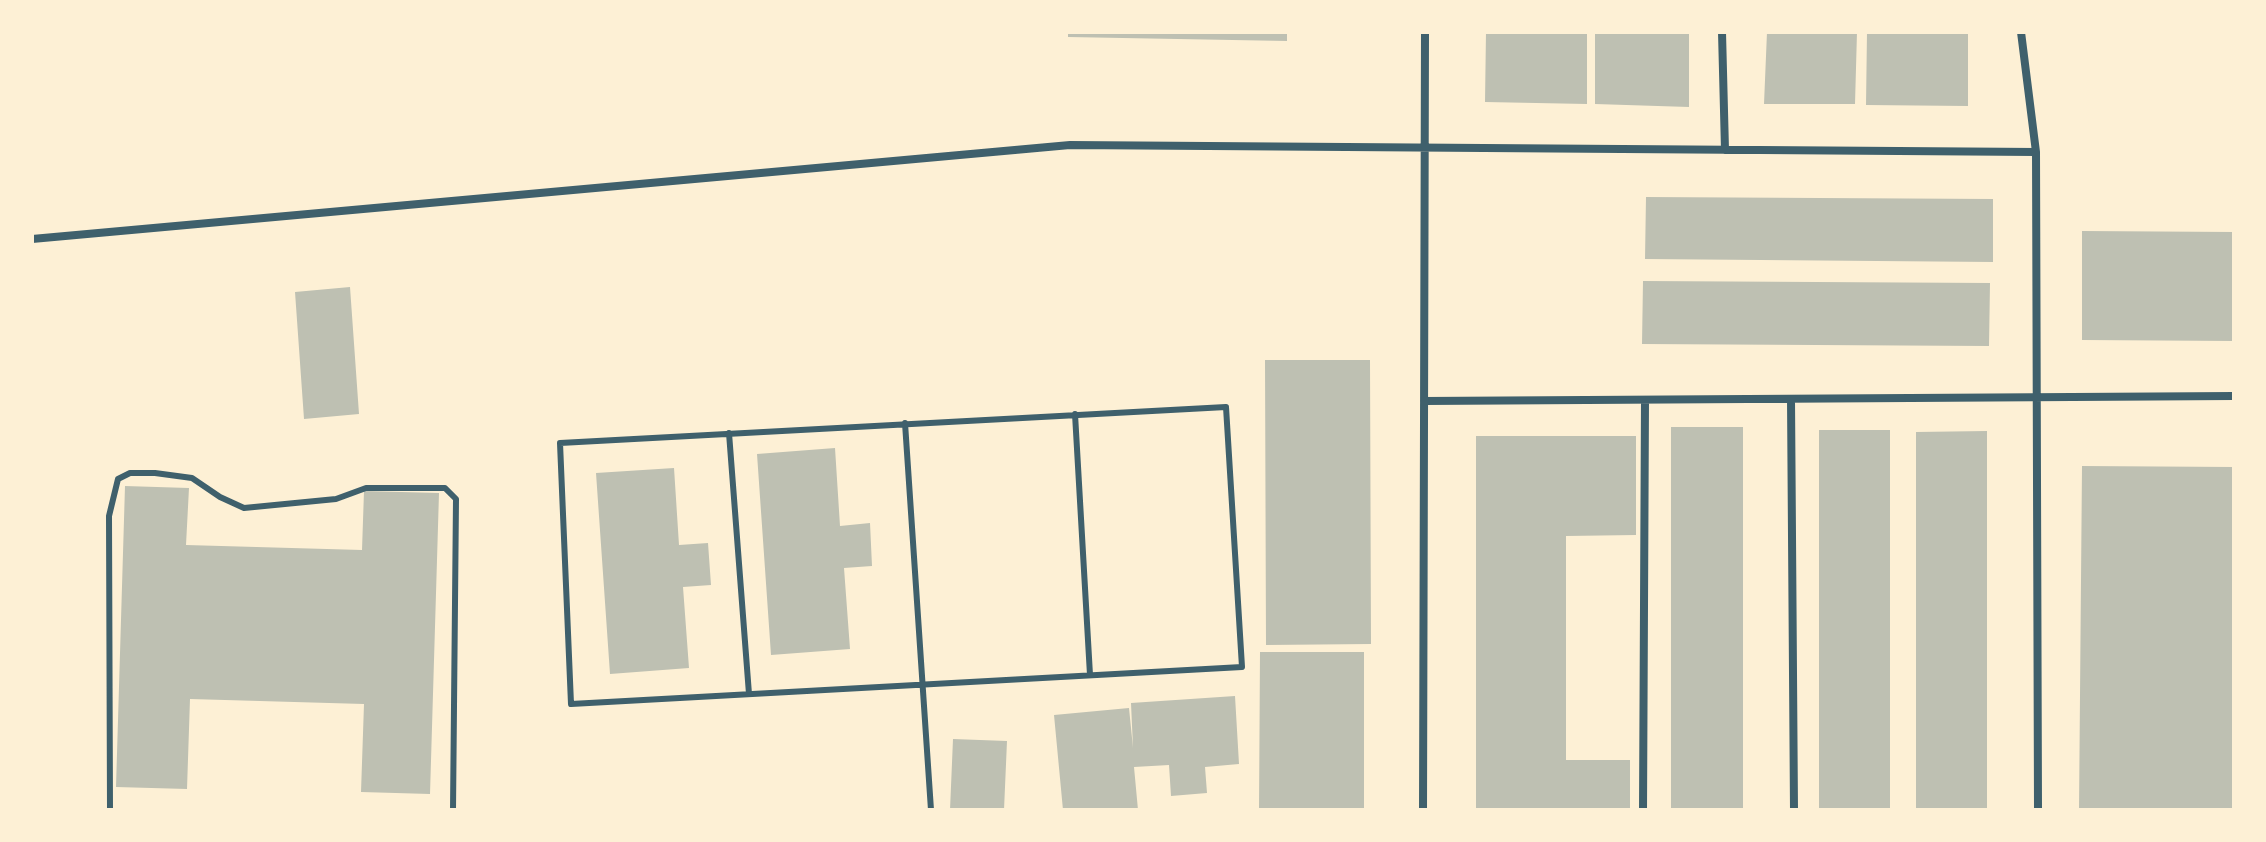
<!DOCTYPE html>
<html>
<head>
<meta charset="utf-8">
<style>
	body { margin:0 }
	#map { position:relative; width:2266px; height:842px; overflow:hidden; background:#fdf0d5; font-family:Commissioner,sans-serif }
	canvas { display:block }
	.frame { position:absolute; inset:0; border:34px solid #fdf0d5; pointer-events:none }
</style>
</head>
<body>
<div id="map">
<canvas width="2266" height="842"></canvas>
<div class="frame"></div>
</div>
<script>
const context = document.querySelector('canvas').getContext('2d');
context.lineJoin = 'round';
function fillPath(path, color) { context.fillStyle = color; context.fill(path, 'evenodd'); }
function strokePath(path, color, width, dash) { context.strokeStyle = color; context.lineWidth = width; context.lineCap = dash ? 'butt' : 'round'; context.setLineDash(dash || []); context.stroke(path); }
fillPath(new Path2D(`
	M 1068,32 L 1287,32 L 1287,41 L 1068,37 Z
	M 1486,32 L 1587,32 L 1587,104 L 1485,102 Z
	M 1595,32 L 1689,32 L 1689,107 L 1595,104 Z
	M 1767,32 L 1857,32 L 1855,104 L 1764,104 Z
	M 1867,32 L 1968,32 L 1968,106 L 1866,105 Z
	M 1646,197 L 1993,199 L 1993,262 L 1645,259 Z
	M 2082,231 L 2234,232 L 2234,341 L 2082,340 Z
	M 1643,281 L 1990,283 L 1989,346 L 1642,344 Z
	M 350,287 L 359,414 L 304,419 L 295,292 Z
	M 1265,360 L 1370,360 L 1371,644 L 1266,645 Z
	M 1671,427 L 1743,427 L 1743,810 L 1671,810 Z
	M 1819,430 L 1890,430 L 1890,810 L 1819,810 Z
	M 1987,431 L 1987,810 L 1916,810 L 1916,432 Z
	M 1476,436 L 1636,436 L 1636,535 L 1566,536 L 1566,760 L 1630,760 L 1630,810 L 1476,810 Z
	M 835,448 L 840,526 L 870,523 L 872,566 L 844,568 L 850,649 L 771,655 L 757,454 Z
	M 2082,466 L 2234,467 L 2234,810 L 2079,810 Z
	M 674,468 L 679,545 L 708,543 L 711,585 L 683,587 L 689,668 L 610,674 L 596,473 Z
	M 125,486 L 189,488 L 186,545 L 362,550 L 364,491 L 439,493 L 430,794 L 361,792 L 364,704 L 190,699 L 187,789 L 116,787 Z
	M 1260,652 L 1364,652 L 1364,810 L 1259,810 Z
	M 1235,696 L 1239,764 L 1205,767 L 1207,793 L 1171,796 L 1169,765 L 1134,767 L 1138,810 L 1063,810 L 1054,715 L 1129,708 L 1133,748 L 1131,703 Z
	M 953,739 L 1007,741 L 1004,810 L 950,810 Z`), '#bec0b2');
strokePath(new Path2D(`
	M 1226,407 L 1242,667 L 571,704 L 560,443 Z
	M 1075,414 L 1090,675
	M 905,423 L 931,810
	M 729,433 L 749,694
	M 110,810 L 109,516 L 118,479 L 130,473 L 155,473 L 192,478 L 220,497 L 244,508 L 336,499 L 366,488 L 445,488 L 456,499 L 453,810`), '#3f606c', 6);
strokePath(new Path2D(`
	M 1722,32 L 1725,150
	M 2021,32 L 2036,152 L 2038,810
	M 32,239 L 1070,145 L 2036,152
	M 1791,399 L 1794,810
	M 1424,401 L 2234,396
	M 1423,810 L 1425,32
	M 1643,810 L 1645,400`), '#3f606c', 8);
</script>
</body>
</html>
